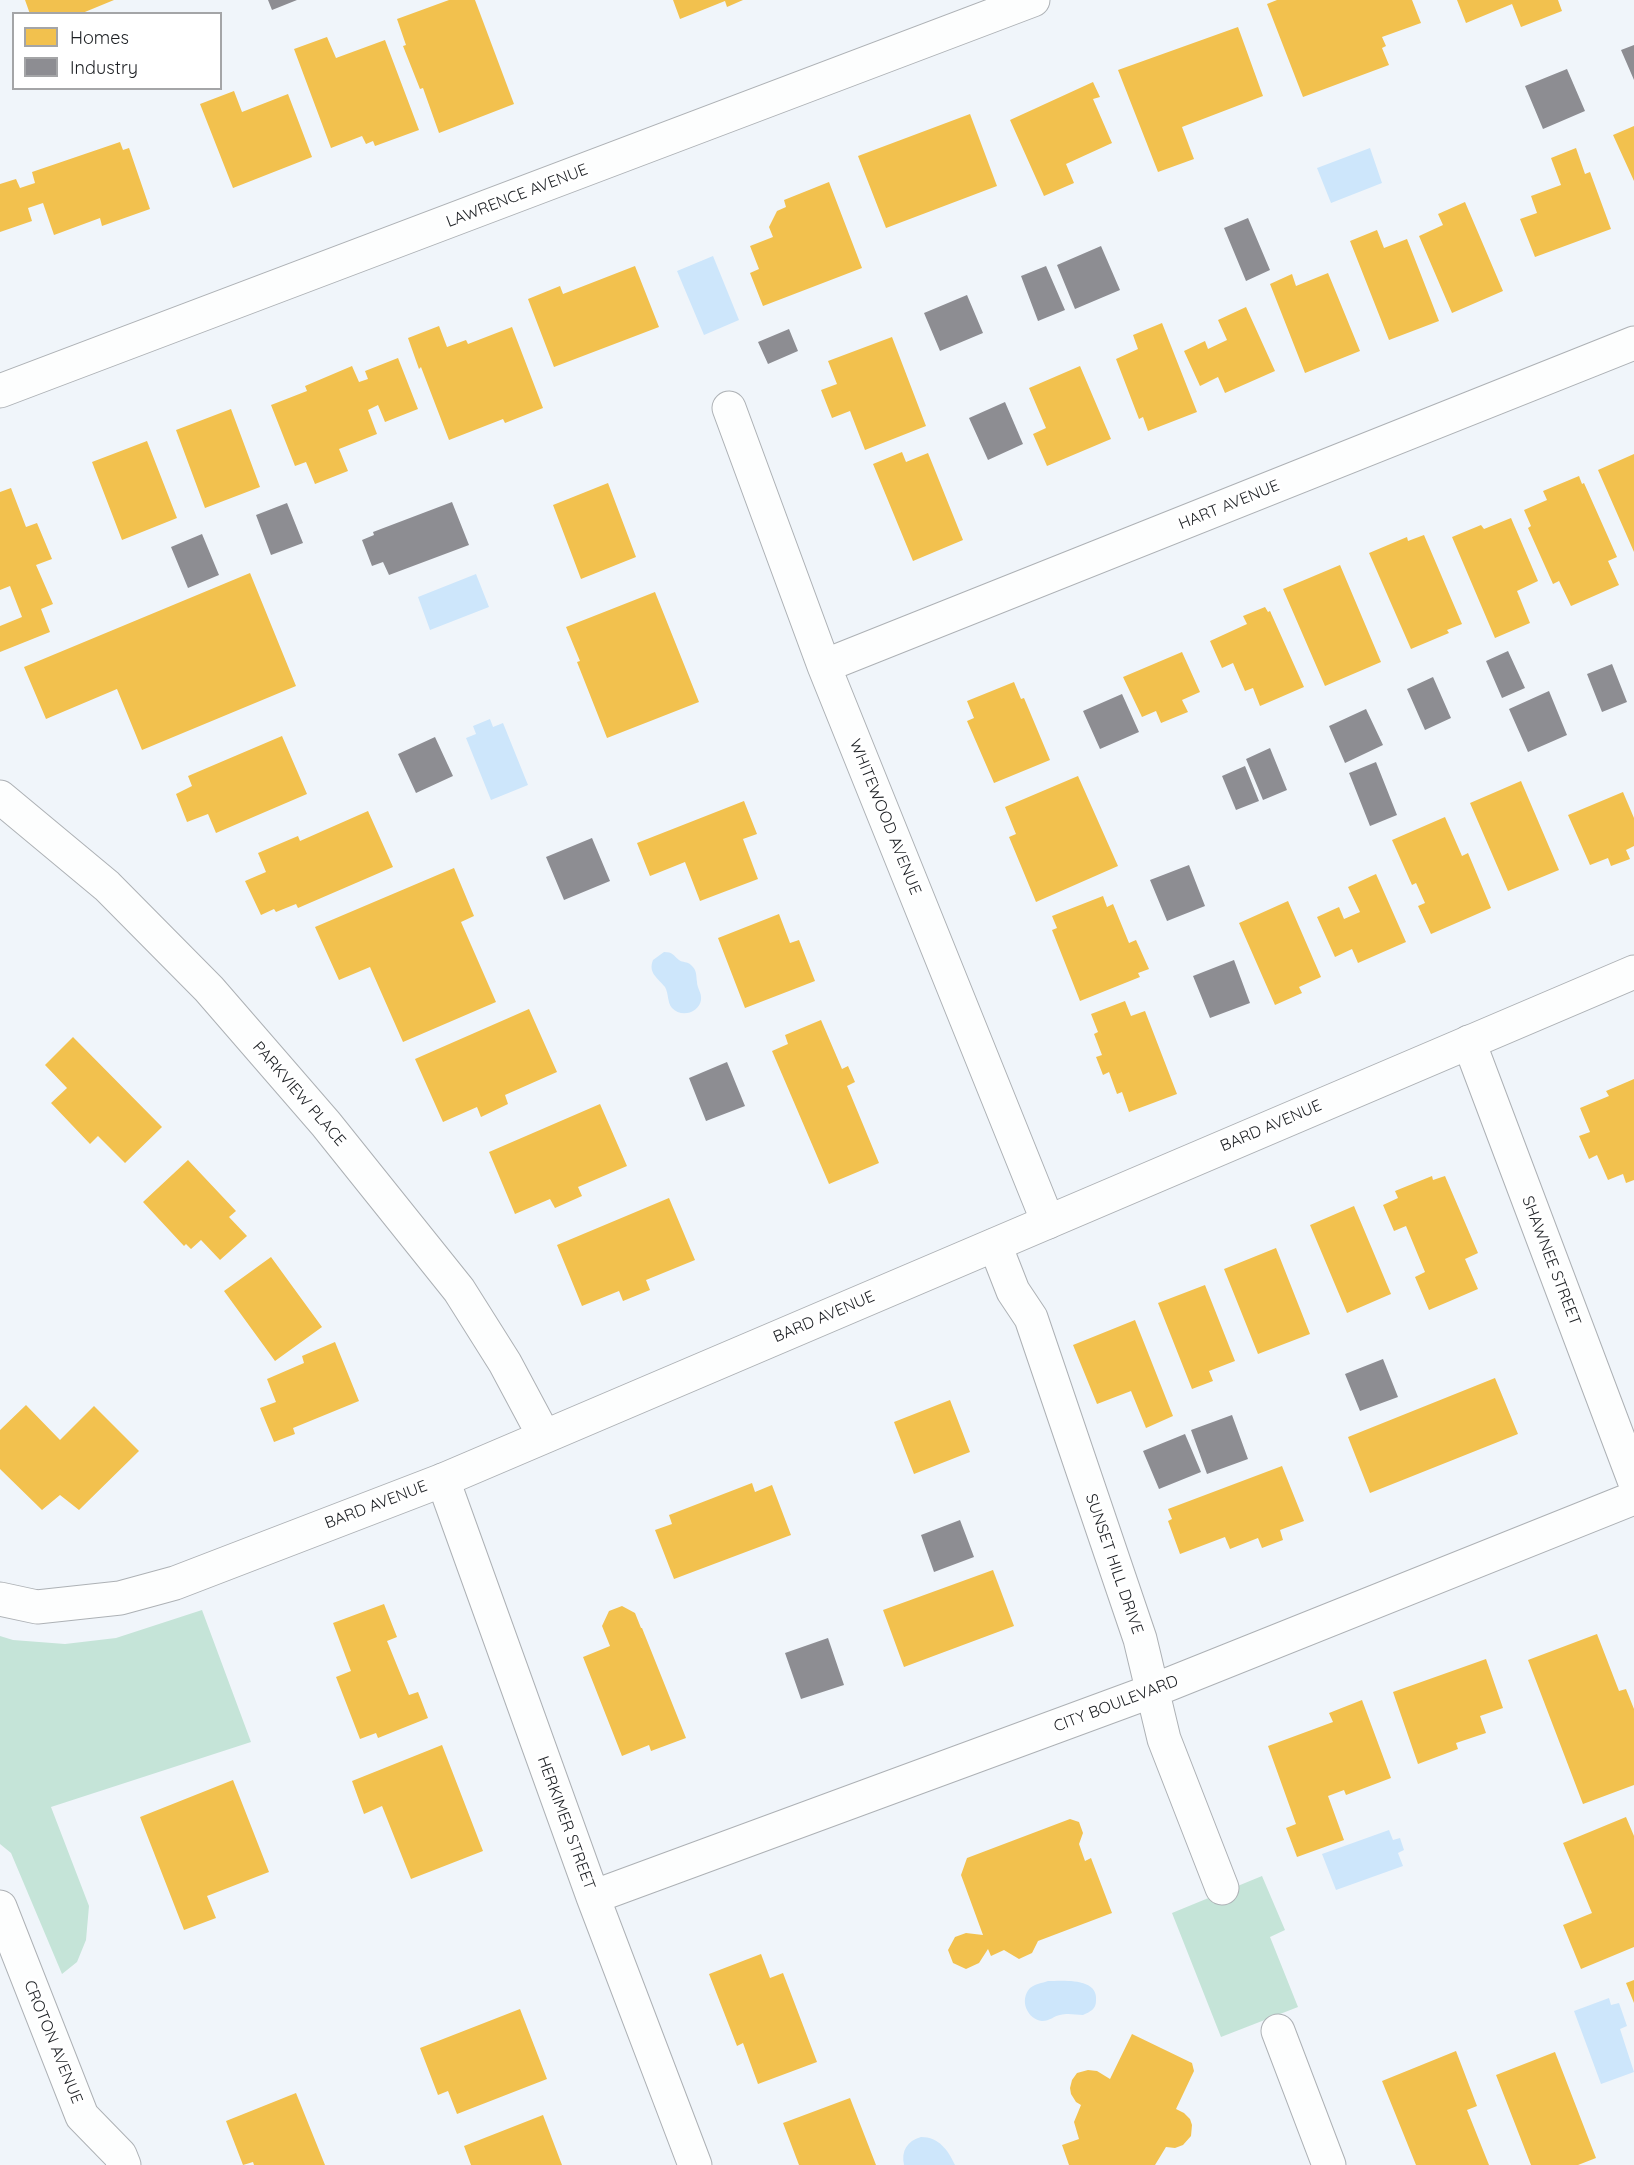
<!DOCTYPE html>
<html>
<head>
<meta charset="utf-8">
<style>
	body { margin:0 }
	#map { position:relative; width:1634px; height:2165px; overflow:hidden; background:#f0f5fa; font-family:Quicksand,sans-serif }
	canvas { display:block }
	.legend { position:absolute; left:12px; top:12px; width:210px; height:78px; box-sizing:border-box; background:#fff; border:2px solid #a4a5a7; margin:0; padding:8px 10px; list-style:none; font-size:18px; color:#1b1e22 }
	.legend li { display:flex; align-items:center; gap:12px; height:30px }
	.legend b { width:30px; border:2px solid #a4a5a7 }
</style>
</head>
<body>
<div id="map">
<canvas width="1634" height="2165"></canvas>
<ul class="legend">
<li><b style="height:16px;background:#f2c14e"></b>Homes</li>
<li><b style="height:16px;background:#8d8d92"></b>Industry</li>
</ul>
</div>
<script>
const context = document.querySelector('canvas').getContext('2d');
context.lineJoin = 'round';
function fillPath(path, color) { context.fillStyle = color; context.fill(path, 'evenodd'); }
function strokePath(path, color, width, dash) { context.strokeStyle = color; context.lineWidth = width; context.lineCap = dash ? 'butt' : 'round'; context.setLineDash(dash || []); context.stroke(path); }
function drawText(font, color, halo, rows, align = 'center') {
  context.font = font + ' Quicksand,sans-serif'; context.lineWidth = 6; context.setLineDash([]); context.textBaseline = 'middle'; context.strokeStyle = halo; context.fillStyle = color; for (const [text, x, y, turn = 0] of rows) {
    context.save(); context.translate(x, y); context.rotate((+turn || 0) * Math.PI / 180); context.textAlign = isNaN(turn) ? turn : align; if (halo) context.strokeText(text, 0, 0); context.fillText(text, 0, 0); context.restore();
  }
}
fillPath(new Path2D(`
	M 202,1610 L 251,1742 L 51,1807 L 89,1906 L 86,1940 L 77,1962 L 62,1974 L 11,1853 L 0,1844 L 0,1636 L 13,1640 L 65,1644 L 116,1638 Z
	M 1262,1876 L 1285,1930 L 1270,1937 L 1298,2007 L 1221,2037 L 1172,1913 Z`), '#c5e4d8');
fillPath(new Path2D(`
	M 1370,148 L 1382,183 L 1331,203 L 1317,168 Z
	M 713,256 L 739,320 L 704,335 L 677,271 Z
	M 476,574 L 489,607 L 430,630 L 418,597 Z
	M 490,719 L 493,727 L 503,723 L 528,785 L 491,800 L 466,738 L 476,734 L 473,726 Z
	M 664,952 C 673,952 673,955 679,960 C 683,963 687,961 691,965 C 697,970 696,975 697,982 C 697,988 702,993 701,1000 C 699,1013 681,1018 672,1008 C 667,1002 669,994 665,987 C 657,977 648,973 653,960 Z
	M 1389,1830 L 1393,1840 L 1400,1838 L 1404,1850 L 1398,1853 L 1403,1866 L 1336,1890 L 1322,1854 Z
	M 1048,1981 C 1062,1981 1099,1977 1096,2001 C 1096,2009 1090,2012 1083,2015 C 1075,2015 1069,2013 1060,2015 C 1054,2016 1050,2021 1042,2021 C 1027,2019 1019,2000 1030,1988 C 1035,1984 1042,1983 1048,1981 Z
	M 1609,1998 L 1611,2005 L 1619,2003 L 1627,2026 L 1620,2029 L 1634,2072 L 1601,2084 L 1574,2011 Z
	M 921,2137 C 939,2137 948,2150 955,2165 L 904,2165 C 901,2151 907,2141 921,2137 Z`), '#cde6fb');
fillPath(new Path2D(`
	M 25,0 L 114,0 L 80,14 L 30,14 Z
	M 449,0 L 475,0 L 514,104 L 439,133 L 423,88 L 420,89 L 403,46 L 406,45 L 397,19 Z
	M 673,0 L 743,0 L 727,7 L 725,1 L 680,19 Z
	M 1277,0 L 1412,0 L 1421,23 L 1382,37 L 1386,46 L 1382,48 L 1389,65 L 1303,97 L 1267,4 Z
	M 1457,0 L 1558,0 L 1562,11 L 1521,27 L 1512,4 L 1466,23 Z
	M 1238,27 L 1263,96 L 1182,127 L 1194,159 L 1158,172 L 1118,70 Z
	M 327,37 L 336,58 L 385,40 L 419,130 L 375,146 L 373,141 L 366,144 L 362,136 L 331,148 L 294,49 Z
	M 1093,82 L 1100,97 L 1093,99 L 1112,143 L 1066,164 L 1074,183 L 1044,196 L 1010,120 Z
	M 234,91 L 242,112 L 288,94 L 312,157 L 233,188 L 200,104 Z
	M 970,114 L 997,186 L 886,228 L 858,156 Z
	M 1634,126 L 1634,181 L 1613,135 Z
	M 120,142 L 123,150 L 129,148 L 150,209 L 102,226 L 100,218 L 54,235 L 43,203 L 28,208 L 32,221 L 0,232 L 0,184 L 16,179 L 20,188 L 35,183 L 32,172 Z
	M 1576,148 L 1585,174 L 1590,172 L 1611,229 L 1535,257 L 1520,219 L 1537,213 L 1531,196 L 1561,185 L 1551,158 Z
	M 829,182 L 862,268 L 763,306 L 750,273 L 759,269 L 750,246 L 773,237 L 769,227 L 777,211 L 786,207 L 784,200 Z
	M 1465,202 L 1503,291 L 1452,313 L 1419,236 L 1443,225 L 1438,214 Z
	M 1377,230 L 1384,248 L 1407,239 L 1439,321 L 1389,340 L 1350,241 Z
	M 635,266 L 659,327 L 554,367 L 528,299 L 560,286 L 563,294 Z
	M 1328,273 L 1360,351 L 1305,373 L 1270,284 L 1292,274 L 1296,286 Z
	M 1246,307 L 1275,371 L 1225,393 L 1218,377 L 1200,386 L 1184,351 L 1205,341 L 1208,349 L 1227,340 L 1218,320 Z
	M 1162,323 L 1197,412 L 1148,431 L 1143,417 L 1139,419 L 1116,359 L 1138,349 L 1133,335 Z
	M 439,326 L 447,347 L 466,340 L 468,344 L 512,327 L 543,408 L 505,423 L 503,419 L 449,440 L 421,367 L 419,369 L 408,338 Z
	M 892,337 L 926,426 L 865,450 L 850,411 L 832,418 L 821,390 L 837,384 L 828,361 Z
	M 398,358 L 418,409 L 385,422 L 378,405 L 368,410 L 377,434 L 339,449 L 348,471 L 315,484 L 306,462 L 295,466 L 271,405 L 307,391 L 305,386 L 352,366 L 359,382 L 368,379 L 365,371 Z
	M 1080,366 L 1111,439 L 1047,466 L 1033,434 L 1046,428 L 1029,388 Z
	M 231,409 L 260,487 L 205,508 L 176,430 Z
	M 147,441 L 177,518 L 122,540 L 92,462 Z
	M 902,452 L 906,462 L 928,453 L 963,540 L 913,561 L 873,464 Z
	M 1634,454 L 1634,552 L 1598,470 Z
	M 1579,476 L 1582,484 L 1584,483 L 1617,557 L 1608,561 L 1619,585 L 1571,606 L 1559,581 L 1553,584 L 1528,528 L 1531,526 L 1524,510 L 1547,500 L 1543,491 Z
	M 608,483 L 636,557 L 581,579 L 553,505 Z
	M 11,488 L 26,527 L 37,523 L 52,559 L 36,565 L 53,604 L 41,609 L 50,632 L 0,652 L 0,626 L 22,617 L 10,586 L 0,590 L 0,492 Z
	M 1511,518 L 1538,581 L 1517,591 L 1530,623 L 1495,638 L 1452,537 L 1481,525 L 1484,529 Z
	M 1424,535 L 1462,624 L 1447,630 L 1449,633 L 1411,649 L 1369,553 L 1407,537 L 1408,541 Z
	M 1340,565 L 1381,662 L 1325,686 L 1283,589 Z
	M 250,573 L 296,686 L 142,750 L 117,689 L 46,719 L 24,667 Z
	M 655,592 L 699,702 L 607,738 L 577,662 L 580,661 L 566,627 Z
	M 1265,607 L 1268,612 L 1270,611 L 1304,687 L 1260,706 L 1253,688 L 1245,691 L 1233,663 L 1222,668 L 1210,641 L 1247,624 L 1243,616 Z
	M 1182,652 L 1200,692 L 1182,700 L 1188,712 L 1161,723 L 1156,711 L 1142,717 L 1123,677 Z
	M 1014,682 L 1021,699 L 1024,698 L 1050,760 L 994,783 L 967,721 L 974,718 L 967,701 Z
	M 282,736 L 307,794 L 216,833 L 208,814 L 187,822 L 176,794 L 192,786 L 188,776 Z
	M 1078,776 L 1118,866 L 1036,902 L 1009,837 L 1016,834 L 1005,807 Z
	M 1521,781 L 1559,870 L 1508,891 L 1470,803 Z
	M 1623,792 L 1634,818 L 1634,846 L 1626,850 L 1630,859 L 1611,866 L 1608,858 L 1590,865 L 1568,815 Z
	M 744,801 L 757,834 L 743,839 L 758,879 L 700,901 L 685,862 L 650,876 L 637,843 Z
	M 368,811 L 393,867 L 298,908 L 296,904 L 276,912 L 274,909 L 261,915 L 245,881 L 266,872 L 258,853 L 298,836 L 300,841 Z
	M 1445,817 L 1462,856 L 1468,853 L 1491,908 L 1431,934 L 1418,906 L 1425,903 L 1416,883 L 1412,885 L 1392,840 Z
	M 454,868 L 474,916 L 461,922 L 496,1002 L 403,1042 L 370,967 L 339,980 L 315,927 Z
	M 1376,874 L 1406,942 L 1358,963 L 1352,949 L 1335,957 L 1317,917 L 1339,907 L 1344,919 L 1360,912 L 1348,887 Z
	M 1103,896 L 1107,907 L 1113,904 L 1129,943 L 1136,940 L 1149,969 L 1138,973 L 1140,977 L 1080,1001 L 1052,930 L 1057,928 L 1052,916 Z
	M 1288,901 L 1321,977 L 1299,987 L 1302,993 L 1275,1005 L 1239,923 Z
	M 779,914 L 790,943 L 799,940 L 815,981 L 745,1008 L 718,938 Z
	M 1125,1001 L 1131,1016 L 1145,1011 L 1177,1094 L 1129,1112 L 1122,1092 L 1117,1094 L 1109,1072 L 1103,1075 L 1096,1057 L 1102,1055 L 1094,1034 L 1098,1032 L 1091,1014 Z
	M 529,1009 L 557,1072 L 505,1095 L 508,1104 L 481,1117 L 477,1107 L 443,1122 L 415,1059 Z
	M 821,1020 L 842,1069 L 848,1066 L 855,1082 L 847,1086 L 879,1163 L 829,1184 L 772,1051 L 788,1044 L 785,1035 Z
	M 73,1037 L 162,1127 L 125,1163 L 98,1136 L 90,1144 L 51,1103 L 67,1088 L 45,1065 Z
	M 1634,1079 L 1634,1180 L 1626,1183 L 1623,1174 L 1608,1180 L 1597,1155 L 1589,1159 L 1579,1136 L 1590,1132 L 1580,1108 L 1609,1096 L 1606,1091 Z
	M 600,1104 L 627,1166 L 578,1187 L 582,1196 L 555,1208 L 550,1199 L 515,1214 L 489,1152 Z
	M 188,1160 L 236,1211 L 229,1217 L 247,1236 L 220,1260 L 201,1240 L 191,1249 L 186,1244 L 184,1246 L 143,1202 Z
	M 1432,1176 L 1433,1180 L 1445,1176 L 1478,1253 L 1465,1259 L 1478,1289 L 1429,1310 L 1415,1277 L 1425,1272 L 1406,1226 L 1394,1231 L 1383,1205 L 1398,1198 L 1395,1191 Z
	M 669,1198 L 695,1260 L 646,1280 L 650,1290 L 623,1301 L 619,1291 L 582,1306 L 557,1245 Z
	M 1354,1206 L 1391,1294 L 1347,1313 L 1310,1225 Z
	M 1276,1248 L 1310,1334 L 1258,1354 L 1224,1269 Z
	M 271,1257 L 322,1327 L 275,1361 L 224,1291 Z
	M 1205,1285 L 1235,1361 L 1209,1371 L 1213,1381 L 1192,1389 L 1158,1303 Z
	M 1135,1320 L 1173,1416 L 1146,1428 L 1131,1391 L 1097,1404 L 1073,1345 Z
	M 335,1342 L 359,1401 L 293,1428 L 295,1434 L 274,1442 L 260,1408 L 276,1402 L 267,1379 L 304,1363 L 302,1356 Z
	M 1495,1378 L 1518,1434 L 1370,1493 L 1348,1437 Z
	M 950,1400 L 970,1452 L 914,1474 L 894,1422 Z
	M 26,1405 L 60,1440 L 94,1406 L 139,1451 L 79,1510 L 60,1495 L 42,1510 L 0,1469 L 0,1430 Z
	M 1282,1466 L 1304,1521 L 1280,1530 L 1283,1540 L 1262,1548 L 1258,1538 L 1230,1549 L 1225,1537 L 1180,1554 L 1168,1521 L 1172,1519 L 1168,1509 Z
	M 752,1483 L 755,1492 L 772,1485 L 791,1535 L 674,1579 L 655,1530 L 672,1524 L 669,1515 Z
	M 993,1570 L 1014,1626 L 904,1667 L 883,1610 Z
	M 384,1604 L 397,1637 L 387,1641 L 409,1695 L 418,1692 L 428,1718 L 378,1738 L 376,1733 L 360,1739 L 336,1677 L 351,1671 L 333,1623 Z
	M 622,1606 L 635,1613 L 641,1628 L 642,1628 L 686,1738 L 651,1751 L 649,1745 L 622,1756 L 583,1657 L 610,1646 L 602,1626 L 609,1611 Z
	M 1597,1634 L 1619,1691 L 1626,1689 L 1634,1709 L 1634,1785 L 1583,1804 L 1528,1660 Z
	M 1486,1659 L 1503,1708 L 1480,1716 L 1486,1733 L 1456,1743 L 1458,1749 L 1418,1764 L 1393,1692 Z
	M 1362,1700 L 1391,1778 L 1346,1795 L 1344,1790 L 1328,1796 L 1344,1840 L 1297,1857 L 1286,1828 L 1296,1824 L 1268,1746 L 1333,1722 L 1329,1713 Z
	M 442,1745 L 483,1851 L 411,1879 L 382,1806 L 364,1814 L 352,1781 Z
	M 233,1780 L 269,1872 L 207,1896 L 216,1918 L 184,1930 L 140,1817 Z
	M 1626,1817 L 1634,1836 L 1634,1947 L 1581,1969 L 1563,1925 L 1592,1913 L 1563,1843 Z
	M 1070,1819 L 1079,1822 L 1083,1833 L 1079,1844 L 1085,1861 L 1091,1858 L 1112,1913 L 1038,1941 L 1032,1953 L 1019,1959 L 1004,1950 L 991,1956 L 988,1949 L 979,1963 L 966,1969 L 953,1963 L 948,1950 L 955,1937 L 966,1933 L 983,1935 L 961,1875 L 967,1858 Z
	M 761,1954 L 770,1978 L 783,1973 L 817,2062 L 758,2084 L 743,2043 L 737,2046 L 709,1974 Z
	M 1634,1980 L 1634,2003 L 1626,1983 Z
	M 520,2009 L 547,2079 L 457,2114 L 448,2091 L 438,2095 L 420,2048 Z
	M 1132,2034 L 1192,2063 L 1194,2071 L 1176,2109 L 1184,2113 L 1190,2119 L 1192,2125 L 1191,2136 L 1183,2145 L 1175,2148 L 1166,2147 L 1155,2165 L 1069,2165 L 1062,2145 L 1079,2139 L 1074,2122 L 1081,2105 L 1076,2102 L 1071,2094 L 1070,2088 L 1072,2080 L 1077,2073 L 1088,2070 L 1097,2071 L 1110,2079 Z
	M 1456,2051 L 1477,2106 L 1467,2110 L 1489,2165 L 1416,2165 L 1382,2081 Z
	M 1555,2052 L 1596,2158 L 1578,2165 L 1531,2165 L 1496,2075 Z
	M 296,2093 L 325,2165 L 254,2165 L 253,2162 L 243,2165 L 226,2121 Z
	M 850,2098 L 876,2165 L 799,2165 L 783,2123 Z
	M 543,2115 L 562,2165 L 471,2165 L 464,2146 Z`), '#f2c14e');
fillPath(new Path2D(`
	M 268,0 L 297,0 L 272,10 Z
	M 1634,45 L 1634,80 L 1621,50 Z
	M 1567,69 L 1585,111 L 1543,129 L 1525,86 Z
	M 1248,218 L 1270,270 L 1246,281 L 1224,228 Z
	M 1101,246 L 1120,290 L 1075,309 L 1057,265 Z
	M 1046,266 L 1065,310 L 1038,321 L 1021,276 Z
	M 967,295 L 983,333 L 940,351 L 924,313 Z
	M 789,329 L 798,351 L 768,364 L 758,342 Z
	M 1005,402 L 1023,444 L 988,460 L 969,418 Z
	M 452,502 L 469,545 L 389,575 L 383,562 L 372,566 L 362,540 L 374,535 L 373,532 Z
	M 287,503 L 303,543 L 271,555 L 256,515 Z
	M 202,534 L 219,575 L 188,588 L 171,547 Z
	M 1508,651 L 1525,688 L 1502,698 L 1486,661 Z
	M 1612,664 L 1627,702 L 1602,712 L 1587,674 Z
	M 1433,677 L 1451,718 L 1425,730 L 1407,689 Z
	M 1549,691 L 1567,735 L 1528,752 L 1509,709 Z
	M 1122,694 L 1139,732 L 1100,749 L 1083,711 Z
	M 1366,709 L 1383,745 L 1345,763 L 1329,726 Z
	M 435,737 L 453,776 L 416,793 L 398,754 Z
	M 1270,748 L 1287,790 L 1263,800 L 1246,759 Z
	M 1376,762 L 1397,815 L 1370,826 L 1349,773 Z
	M 1245,766 L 1259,801 L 1236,810 L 1222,776 Z
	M 592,838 L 610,881 L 564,900 L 546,857 Z
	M 1189,865 L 1205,906 L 1167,921 L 1150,880 Z
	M 1234,960 L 1250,1003 L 1210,1018 L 1193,976 Z
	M 727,1062 L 745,1106 L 706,1121 L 689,1078 Z
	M 1383,1359 L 1398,1397 L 1360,1411 L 1345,1374 Z
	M 1232,1415 L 1248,1459 L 1207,1474 L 1191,1430 Z
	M 1185,1434 L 1201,1472 L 1159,1489 L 1143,1451 Z
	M 960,1520 L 974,1557 L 934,1572 L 921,1535 Z
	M 828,1638 L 844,1685 L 801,1699 L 785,1653 Z`), '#8d8d92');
const minor = new Path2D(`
	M 0,391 L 1033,0
	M 729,408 L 824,666 L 1048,1222
	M 824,666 L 1634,343
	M 0,797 L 107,886 L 209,989 L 326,1124 L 459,1290 L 505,1363 L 544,1436
	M 1469,1042 L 1634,1480
	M 995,1245 L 1013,1291 L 1031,1318 L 1140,1639 L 1164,1739 L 1222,1888
	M 443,1480 L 593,1897 L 695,2165
	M 593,1897 L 1152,1691 L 1634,1498
	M 0,1907 L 82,2116 L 120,2155 L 124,2165
	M 1278,2031 L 1329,2165`);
const tertiary = new Path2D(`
	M 0,1599 L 37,1607 L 120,1598 L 175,1583 L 443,1480 L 1634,972`);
strokePath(minor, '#adb1b5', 35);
strokePath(tertiary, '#adb1b5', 35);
strokePath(minor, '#fdfefe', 33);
strokePath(tertiary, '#fdfefe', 33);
drawText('16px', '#1b1e22', '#fff', [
	["LAWRENCE AVENUE",517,196,-21],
	["HART AVENUE",1229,505,-22],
	["WHITEWOOD AVENUE",885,817,68],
	["PARKVIEW PLACE",299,1094,49],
	["BARD AVENUE",1271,1126,-23],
	["SHAWNEE STREET",1551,1261,69],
	["BARD AVENUE",824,1317,-23],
	["BARD AVENUE",376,1505,-21],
	["SUNSET HILL DRIVE",1114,1564,71],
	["CITY BOULEVARD",1116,1704,-21],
	["HERKIMER STREET",566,1823,70],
	["CROTON AVENUE",53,2042,68]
]);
</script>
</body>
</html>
